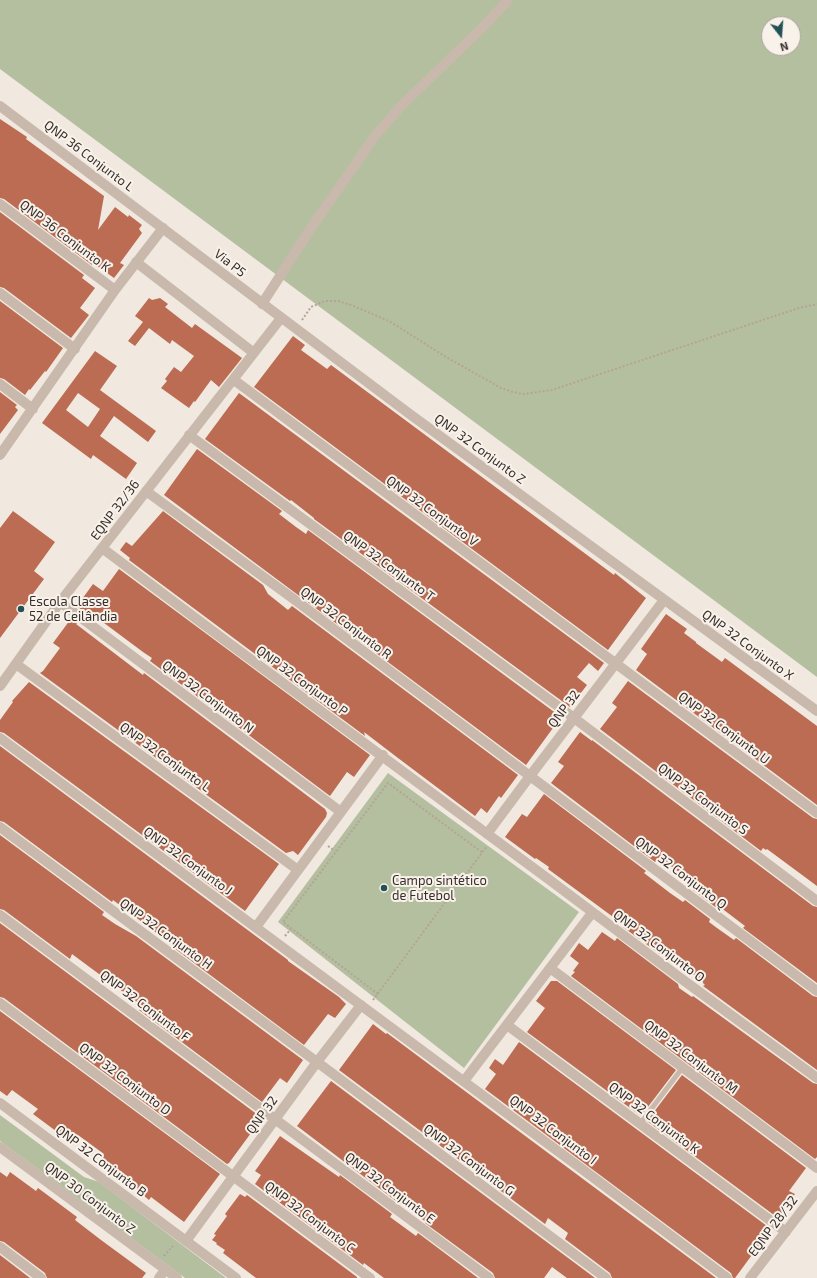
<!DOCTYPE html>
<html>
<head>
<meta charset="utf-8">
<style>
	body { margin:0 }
	#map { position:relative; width:817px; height:1278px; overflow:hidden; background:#f1e8df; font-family:"Exo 2",sans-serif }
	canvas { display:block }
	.north { position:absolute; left:761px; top:16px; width:40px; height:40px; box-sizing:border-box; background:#f9f2eb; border:1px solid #aba49e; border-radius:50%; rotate:163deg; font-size:11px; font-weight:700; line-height:16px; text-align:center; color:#372e2a }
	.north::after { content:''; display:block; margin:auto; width:14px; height:18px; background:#235155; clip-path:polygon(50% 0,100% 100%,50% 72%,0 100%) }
</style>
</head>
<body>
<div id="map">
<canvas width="817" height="1278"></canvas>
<div class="north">N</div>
</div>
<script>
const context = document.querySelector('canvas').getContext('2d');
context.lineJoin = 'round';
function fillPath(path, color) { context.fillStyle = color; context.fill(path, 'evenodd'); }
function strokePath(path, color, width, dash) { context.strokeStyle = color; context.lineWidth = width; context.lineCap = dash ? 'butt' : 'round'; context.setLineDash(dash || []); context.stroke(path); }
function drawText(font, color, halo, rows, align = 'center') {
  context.font = font + ' "Exo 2",sans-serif'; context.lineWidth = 4; context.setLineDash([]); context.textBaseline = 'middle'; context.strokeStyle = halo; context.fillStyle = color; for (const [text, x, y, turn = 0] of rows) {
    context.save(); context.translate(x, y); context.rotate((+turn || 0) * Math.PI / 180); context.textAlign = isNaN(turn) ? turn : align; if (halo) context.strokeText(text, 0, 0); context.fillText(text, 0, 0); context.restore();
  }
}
fillPath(new Path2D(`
	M 0,0 L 817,0 L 817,677 L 0,69 ZM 769,24 L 793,24 L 793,48 L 769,48 Z
	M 388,773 L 579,912 L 464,1068 L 278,922 Z
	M 0,1115 L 84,1177 L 99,1182 L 226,1278 L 185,1278 L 0,1141 Z`), '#b4bfa0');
fillPath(new Path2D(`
	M 0,119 L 27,137 L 26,139 L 104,196 L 98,230 L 115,207 L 128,217 L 129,215 L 142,225 L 139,229 L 142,233 L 120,263 L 124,265 L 114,278 L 93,263 L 92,265 L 4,199 L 0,198 Z
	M 0,212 L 84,275 L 82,278 L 95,288 L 80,308 L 89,315 L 71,338 L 4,288 L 0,287 Z
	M 149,298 L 152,300 L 160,298 L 168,304 L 165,307 L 192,328 L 195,324 L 242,358 L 219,387 L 211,380 L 195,402 L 194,401 L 189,408 L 161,388 L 167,381 L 165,379 L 174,367 L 181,372 L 194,356 L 172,340 L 170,344 L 149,328 L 135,346 L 128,341 L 143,322 L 135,316 Z
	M 0,301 L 63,348 L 46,372 L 45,371 L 30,390 L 29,389 L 25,395 L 4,379 L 0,378 Z
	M 293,336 L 305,345 L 301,350 L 327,369 L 331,365 L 614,575 L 615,573 L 646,598 L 608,650 L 254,387 Z
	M 95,351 L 117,366 L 100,390 L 156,431 L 148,442 L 114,416 L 100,436 L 137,463 L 126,479 L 93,455 L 91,459 L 42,423 ZM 78,393 L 100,409 L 88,427 L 66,410 Z
	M 0,392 L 17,405 L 15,407 L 18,410 L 0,434 Z
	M 239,393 L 604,663 L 598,671 L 589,663 L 577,677 L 587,685 L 570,707 L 314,519 L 314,518 L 291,500 L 290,501 L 205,439 Z
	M 197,449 L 282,511 L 279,514 L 296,527 L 306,534 L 308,530 L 561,717 L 526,765 L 164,495 Z
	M 13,511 L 55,542 L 34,571 L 44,579 L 0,638 L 0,528 Z
	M 163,511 L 263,585 L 268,594 L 288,610 L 292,606 L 518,775 L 501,798 L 499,796 L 487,813 L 481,808 L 475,816 L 398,758 L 364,732 L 365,736 L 129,560 L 130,558 L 120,550 L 126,542 L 132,546 Z
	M 119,569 L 370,755 L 354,777 L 347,772 L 330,796 L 150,661 L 152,658 L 143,652 L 92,614 L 87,611 L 85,613 L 77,606 L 93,584 L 103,591 Z
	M 666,614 L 687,629 L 684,633 L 696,642 L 696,643 L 722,662 L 725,658 L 817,726 L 817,805 L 636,670 L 647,654 L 641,649 Z
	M 69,617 L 77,623 L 76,624 L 143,675 L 144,673 L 325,809 L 327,813 L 326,817 L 298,855 L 293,851 L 286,853 L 40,673 L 43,671 L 60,648 L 53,643 L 70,620 Z
	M 628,681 L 813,818 L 817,819 L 817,886 L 767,849 L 766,850 L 763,848 L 761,851 L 600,729 L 617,707 L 612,703 Z
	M 29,682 L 279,864 L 245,911 L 4,733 L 0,732 L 0,720 L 13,702 L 12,701 Z
	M 580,732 L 592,741 L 592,740 L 813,906 L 817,907 L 817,983 L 743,928 L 745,926 L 720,907 L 718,909 L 693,890 L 694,888 L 681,879 L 683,875 L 660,858 L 655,862 L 551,783 L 564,766 L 558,762 Z
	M 0,746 L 288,960 L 288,961 L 339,997 L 346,1004 L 335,1018 L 328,1014 L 304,1045 L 174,948 L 175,947 L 113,900 L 112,902 L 4,822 L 0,821 Z
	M 544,794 L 646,871 L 644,873 L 670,893 L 683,902 L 685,900 L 710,919 L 709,922 L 717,928 L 734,940 L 736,938 L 813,996 L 817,997 L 817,1070 L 703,986 L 705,985 L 703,983 L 703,982 L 670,957 L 672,963 L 623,927 L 624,925 L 548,869 L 549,867 L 536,858 L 535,859 L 505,837 L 522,814 L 527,817 Z
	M 0,835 L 104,912 L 102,915 L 115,924 L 136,936 L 303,1060 L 287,1083 L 280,1078 L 262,1102 L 139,1010 L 142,1006 L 72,954 L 70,959 L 4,910 L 0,909 Z
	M 0,923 L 262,1118 L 229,1163 L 227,1164 L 4,998 L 0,997 Z
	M 602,932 L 615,941 L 617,938 L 678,984 L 679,988 L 692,997 L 693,996 L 813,1083 L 817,1084 L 817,1157 L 815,1159 L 571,976 L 575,972 L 573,971 L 579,963 L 570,956 L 579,943 L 588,950 Z
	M 551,981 L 557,981 L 676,1070 L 641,1116 L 527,1032 L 545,1008 L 536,1001 Z
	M 0,1011 L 220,1174 L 184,1222 L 151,1197 L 149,1200 L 137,1190 L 138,1189 L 112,1169 L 111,1172 L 98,1162 L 104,1154 L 78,1135 L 74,1140 L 62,1130 L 60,1134 L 33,1114 L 38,1109 L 12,1090 L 7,1096 L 0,1091 Z
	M 373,1024 L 386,1034 L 387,1033 L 716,1278 L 612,1278 L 610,1273 L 565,1239 L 568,1233 L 548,1218 L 545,1224 L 339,1070 Z
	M 519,1042 L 771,1229 L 735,1278 L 733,1278 L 731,1273 L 485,1089 L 496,1074 L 489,1068 L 495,1059 L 503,1065 Z
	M 682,1075 L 806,1168 L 789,1191 L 795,1194 L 778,1218 L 647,1121 Z
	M 331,1081 L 595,1278 L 567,1278 L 552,1267 L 544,1278 L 495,1278 L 493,1273 L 425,1223 L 426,1222 L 401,1203 L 400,1204 L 297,1126 Z
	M 280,1136 L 339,1177 L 340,1175 L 392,1214 L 390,1217 L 416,1236 L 418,1233 L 478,1278 L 384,1278 L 364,1263 L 363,1265 L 255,1184 L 261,1175 L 255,1171 Z
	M 0,1172 L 7,1177 L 10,1172 L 36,1191 L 38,1188 L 77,1217 L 75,1220 L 101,1240 L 146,1273 L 142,1278 L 47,1278 L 45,1273 L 4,1242 L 0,1241 Z
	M 240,1194 L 245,1197 L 247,1195 L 357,1277 L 357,1278 L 256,1278 L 223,1253 L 225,1250 L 216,1244 L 217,1243 L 212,1240 L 216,1235 L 214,1234 L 227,1216 L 225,1214 Z
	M 0,1255 L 30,1278 L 0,1278 Z`), '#bb6c52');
strokePath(new Path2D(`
	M 302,320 L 311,307 L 325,301 L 338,301 L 351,305 L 389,321 L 446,357 L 501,388 L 513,392 L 523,394 L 552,390 L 799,308 L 817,304
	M 328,846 L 335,851
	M 285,936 L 291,929
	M 378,994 L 283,922 L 388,783 L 483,853
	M 373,1000 L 487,846
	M 164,1256 L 173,1246`), '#b4a396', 2, [2, 2]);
strokePath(new Path2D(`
	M 640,1124 L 683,1067`), '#c8b9ac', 5);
strokePath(new Path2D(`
	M 0,204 L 115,290
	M 136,262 L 254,353
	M 0,293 L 75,349
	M 262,304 L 311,228 L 375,136 L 401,106 L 482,28 L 508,0
	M 234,380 L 817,813
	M 0,384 L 33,409
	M 189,435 L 574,718 L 817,901
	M 0,455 L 115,290 L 163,228
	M 146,491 L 295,600 L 817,991
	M 102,548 L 226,641 L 547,878 L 679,977 L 817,1078
	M 60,602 L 341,812
	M 16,664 L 298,870
	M 0,686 L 60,602 L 281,318
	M 0,738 L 582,1169 L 727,1278
	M 0,827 L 317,1062 L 606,1278
	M 487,834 L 530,776 L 664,600
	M 0,915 L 489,1278
	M 256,927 L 383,755
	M 550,968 L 817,1168
	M 0,1003 L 370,1278
	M 507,1025 L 786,1232
	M 464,1081 L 592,913
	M 186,1241 L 317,1062 L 361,1005
	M 0,1247 L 41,1278
	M 159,1278 L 165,1270
	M 750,1278 L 817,1191`), '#c8b9ac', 10);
strokePath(new Path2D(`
	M 0,106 L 411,415 L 817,711
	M 0,1103 L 236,1278
	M 0,1147 L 177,1278`), '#c8b9ac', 10);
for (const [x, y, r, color] of [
	[21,609,4,"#235155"],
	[384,888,4,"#235155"]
]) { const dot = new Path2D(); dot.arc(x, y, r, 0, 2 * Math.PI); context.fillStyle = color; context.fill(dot); strokePath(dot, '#f9f2eb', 1.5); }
drawText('13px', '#372e2a', '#f9f2eb', [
	["QNP 36 Conjunto L",89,156,37],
	["QNP 36 Conjunto K",65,236,37],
	["Via P5",230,263,38],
	["QNP 32 Conjunto Z",480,449,36],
	["EQNP 32/36",115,510,-53],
	["QNP 32 Conjunto V",432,511,36],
	["QNP 32 Conjunto T",389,566,36],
	["QNP 32 Conjunto R",346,623,37],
	["QNP 32 Conjunto X",748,645,36],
	["QNP 32 Conjunto P",302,681,36],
	["QNP 32 Conjunto N",208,697,37],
	["QNP 32",564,709,-53],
	["QNP 32 Conjunto U",724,728,37],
	["QNP 32 Conjunto L",165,757,36],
	["QNP 32 Conjunto S",703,799,37],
	["QNP 32 Conjunto J",188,861,36],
	["QNP 32 Conjunto Q",681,873,37],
	["QNP 32 Conjunto H",166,934,36],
	["QNP 32 Conjunto O",659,946,37],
	["QNP 32 Conjunto F",145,1006,37],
	["QNP 32 Conjunto M",691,1057,37],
	["QNP 32 Conjunto D",125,1079,37],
	["QNP 32",262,1115,-54],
	["QNP 32 Conjunto K",654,1118,37],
	["QNP 32 Conjunto I",553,1130,37],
	["QNP 32 Conjunto G",469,1160,37],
	["QNP 32 Conjunto B",101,1161,37],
	["QNP 32 Conjunto E",390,1188,37],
	["QNP 30 Conjunto Z",90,1198,37],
	["QNP 32 Conjunto C",310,1217,37],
	["EQNP 28/32",773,1226,-53]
]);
drawText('13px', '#372e2a', '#f9f2eb', [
	["Escola Classe",29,602],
	["52 de Ceilândia",29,617],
	["Campo sintético",392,881],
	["de Futebol",392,896]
], 'left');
</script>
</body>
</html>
